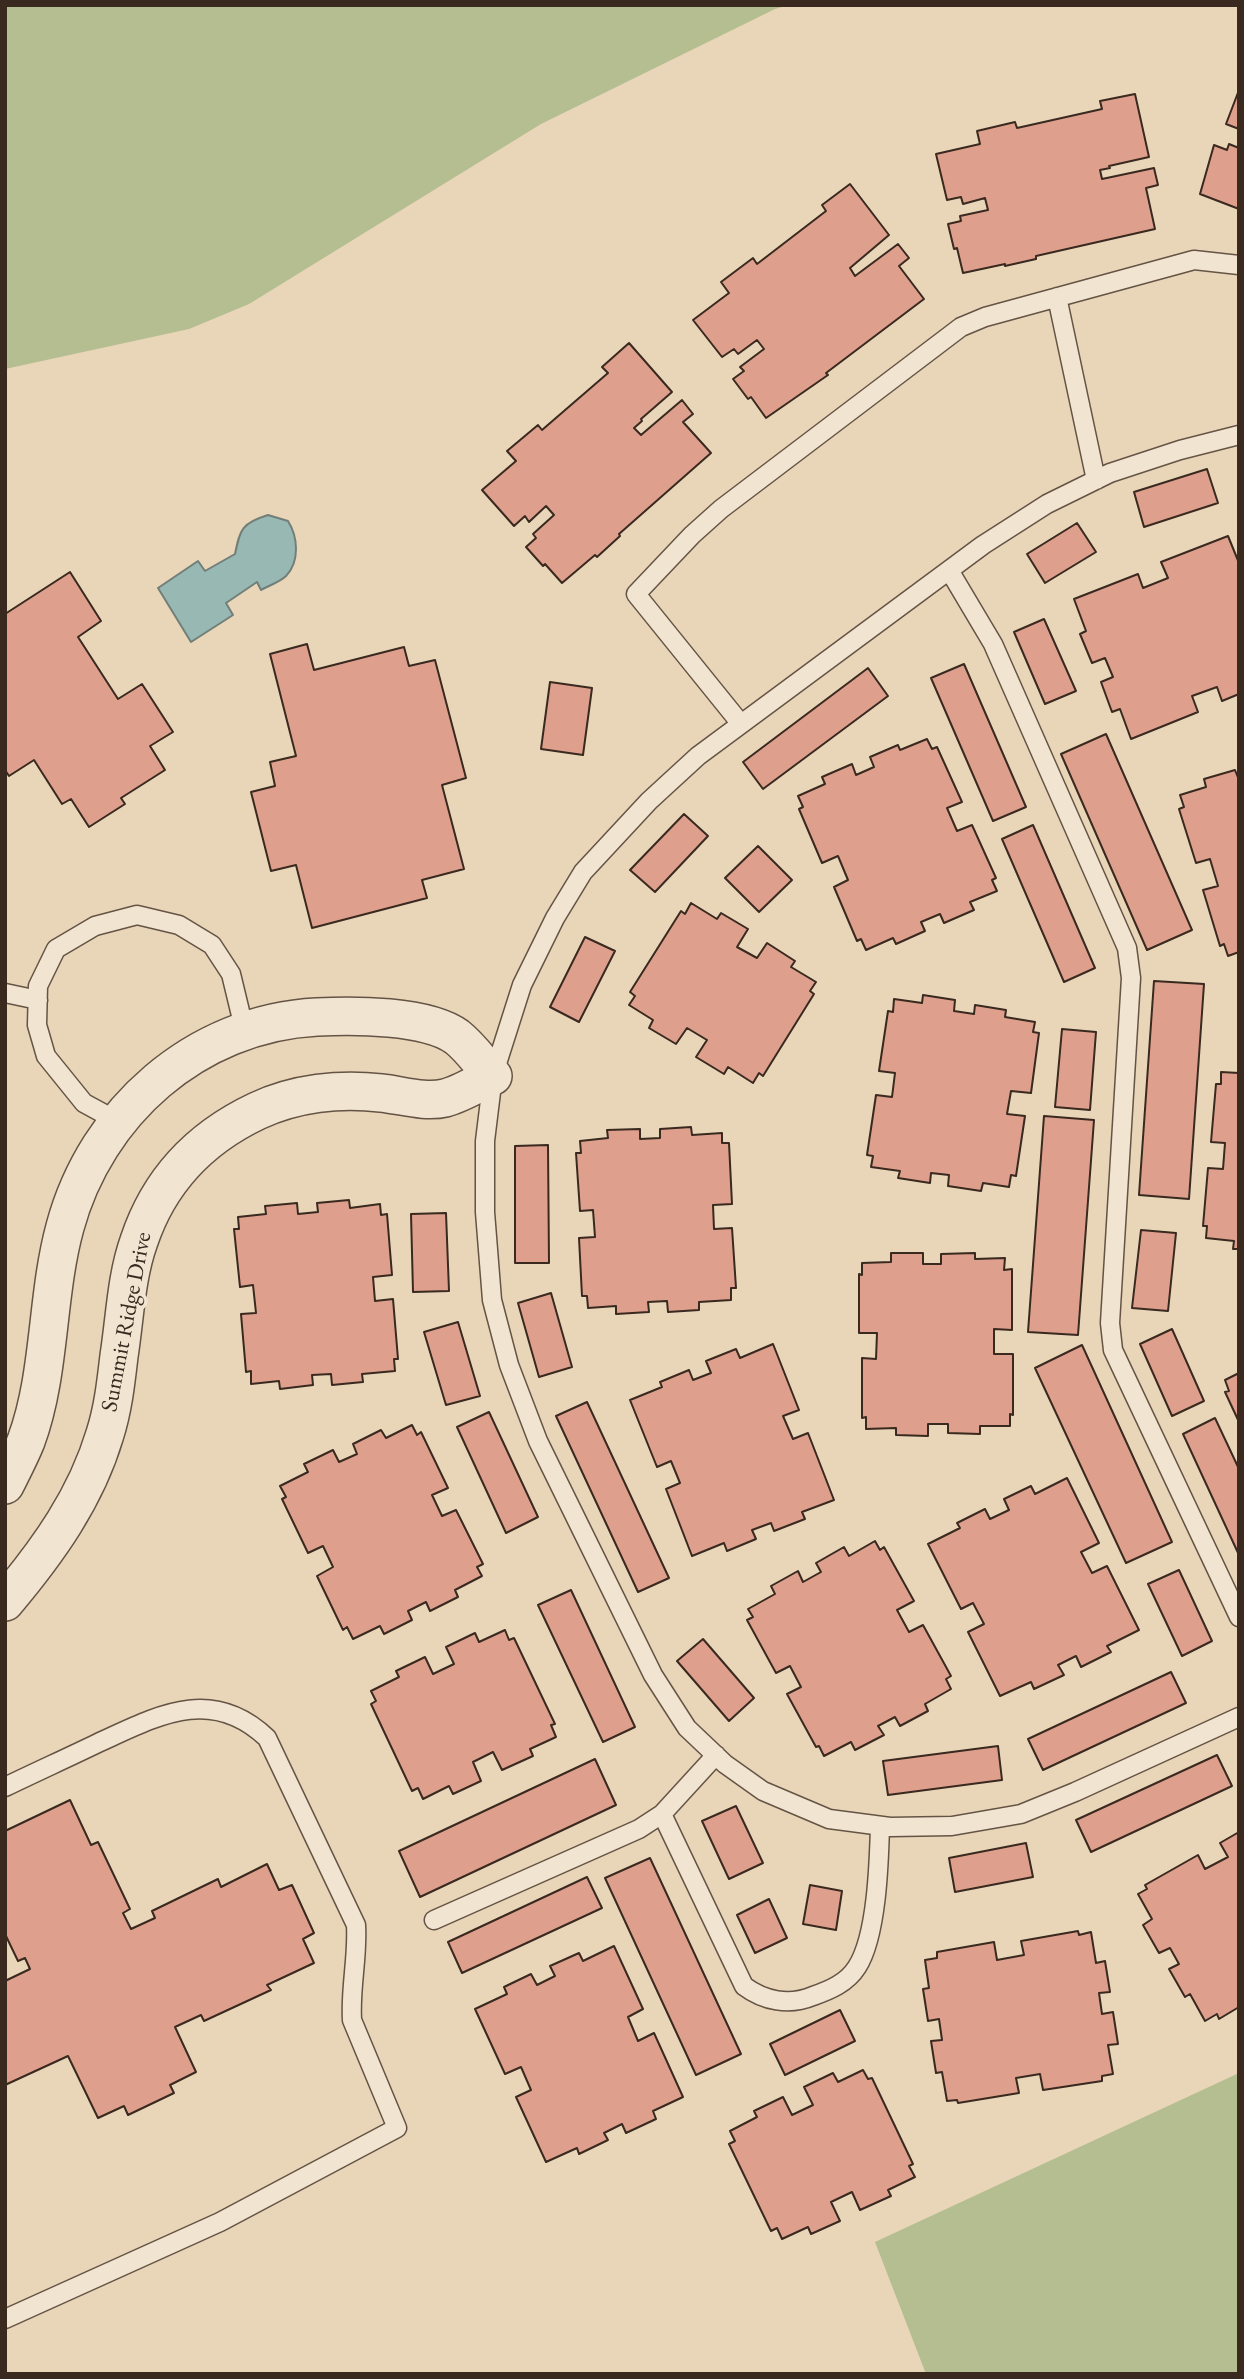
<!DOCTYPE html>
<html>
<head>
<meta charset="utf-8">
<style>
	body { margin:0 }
	#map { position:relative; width:1244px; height:2379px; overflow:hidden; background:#e9d5b8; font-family:"EB Garamond",serif }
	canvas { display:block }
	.frame { position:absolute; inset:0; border:7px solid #39291f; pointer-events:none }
</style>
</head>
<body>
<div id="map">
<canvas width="1244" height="2379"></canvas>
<div class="frame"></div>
</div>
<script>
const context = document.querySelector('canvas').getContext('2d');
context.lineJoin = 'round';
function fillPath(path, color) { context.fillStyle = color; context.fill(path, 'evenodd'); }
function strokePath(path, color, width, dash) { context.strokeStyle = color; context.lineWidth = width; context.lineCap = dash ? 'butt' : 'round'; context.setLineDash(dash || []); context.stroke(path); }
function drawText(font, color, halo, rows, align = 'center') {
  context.font = font + ' "EB Garamond",serif'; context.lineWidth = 7; context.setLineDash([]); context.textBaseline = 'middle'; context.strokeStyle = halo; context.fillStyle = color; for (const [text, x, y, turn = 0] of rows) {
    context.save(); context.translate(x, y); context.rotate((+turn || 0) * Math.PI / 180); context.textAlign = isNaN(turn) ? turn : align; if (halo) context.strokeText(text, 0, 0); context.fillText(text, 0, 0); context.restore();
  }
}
fillPath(new Path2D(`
	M 5,5 L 789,5 L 775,9 L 541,124 L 249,304 L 189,329 L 5,369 Z
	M 1239,2073 L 1239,2374 L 926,2374 L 875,2242 Z`), '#b4be90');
const water = new Path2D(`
	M 268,515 L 288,521 C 298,537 300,561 286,576 C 280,582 268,586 261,590 L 257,582 L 226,603 L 233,615 L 191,642 L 158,588 L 198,561 L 205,571 L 235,554 C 240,529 242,523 268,515 Z`);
fillPath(water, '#98b8b4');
strokePath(water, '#727f78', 2);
const building = new Path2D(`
	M 1239,90 L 1239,129 L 1226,124 Z
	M 1135,94 L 1149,157 L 1109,166 L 1110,168 L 1100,170 L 1102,179 L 1154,168 L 1158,185 L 1146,188 L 1155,229 L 1036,256 L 1036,259 L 1005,266 L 1005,264 L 963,273 L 957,248 L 954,249 L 948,224 L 961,221 L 960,216 L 988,210 L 985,198 L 963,204 L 961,197 L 947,200 L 936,154 L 980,144 L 977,131 L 1015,122 L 1017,128 L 1102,109 L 1100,101 Z
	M 1229,144 L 1239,148 L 1239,209 L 1200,194 L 1214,145 L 1227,150 Z
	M 850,184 L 889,235 L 850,268 L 855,276 L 898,244 L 909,258 L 899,266 L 924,299 L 826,373 L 828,375 L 766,418 L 751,397 L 748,399 L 733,379 L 744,371 L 740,367 L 764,349 L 757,340 L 738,354 L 734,349 L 722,357 L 693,320 L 729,293 L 721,282 L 753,258 L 757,264 L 826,211 L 822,205 Z
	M 629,343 L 672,392 L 641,419 L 642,421 L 634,428 L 641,435 L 682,400 L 693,414 L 683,422 L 711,453 L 619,534 L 620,536 L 597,557 L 595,555 L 562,583 L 545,564 L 543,566 L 526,547 L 536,538 L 533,534 L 554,515 L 546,506 L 529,522 L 525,516 L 514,526 L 482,490 L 516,461 L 507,451 L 538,425 L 542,430 L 608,373 L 602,367 Z
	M 1207,469 L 1218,503 L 1144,527 L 1134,492 Z
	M 1077,523 L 1096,552 L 1045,583 L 1027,554 Z
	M 1228,536 L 1239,563 L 1239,694 L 1222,701 L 1217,687 L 1192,696 L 1198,712 L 1131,739 L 1120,709 L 1112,712 L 1101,682 L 1113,677 L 1105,658 L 1092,663 L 1080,634 L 1086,631 L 1074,599 L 1138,574 L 1143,588 L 1168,578 L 1161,562 Z
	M 70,572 L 101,621 L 78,637 L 118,699 L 142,684 L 173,732 L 150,746 L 165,770 L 121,798 L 125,804 L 89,827 L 71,799 L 62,804 L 34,760 L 9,776 L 5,770 L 5,614 Z
	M 1044,619 L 1076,691 L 1045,704 L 1014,632 Z
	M 307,644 L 314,670 L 404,647 L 409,666 L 435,660 L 466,778 L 442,785 L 464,869 L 422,880 L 427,898 L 312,928 L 296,865 L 271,871 L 251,792 L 275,786 L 270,762 L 296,756 L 270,654 Z
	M 964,664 L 1026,807 L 993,821 L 931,678 Z
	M 868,668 L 888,696 L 763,789 L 743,762 Z
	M 550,682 L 592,688 L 583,755 L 541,749 Z
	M 1106,734 L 1192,930 L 1147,950 L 1061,754 Z
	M 927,739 L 932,749 L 937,747 L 962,802 L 947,808 L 957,831 L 972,825 L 996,878 L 992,880 L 997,891 L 970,902 L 974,910 L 944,923 L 940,914 L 921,922 L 925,931 L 896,944 L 893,938 L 866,950 L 861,939 L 857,941 L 834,887 L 848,880 L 838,856 L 822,863 L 799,809 L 803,807 L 798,796 L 825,784 L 822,777 L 852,764 L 856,775 L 874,767 L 870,757 L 898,745 L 900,750 Z
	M 1235,770 L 1239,780 L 1239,952 L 1228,956 L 1224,944 L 1220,946 L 1203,890 L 1218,886 L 1210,859 L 1196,863 L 1179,809 L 1184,807 L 1180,795 L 1206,787 L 1204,779 Z
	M 684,814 L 708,836 L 655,892 L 630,870 Z
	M 1033,825 L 1095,968 L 1064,982 L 1002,839 Z
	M 758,846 L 792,880 L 759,912 L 725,878 Z
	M 691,903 L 717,919 L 721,913 L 748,929 L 737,947 L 757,958 L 767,943 L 795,961 L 791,967 L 816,982 L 810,991 L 814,994 L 763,1076 L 759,1073 L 753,1083 L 728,1067 L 724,1074 L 696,1057 L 707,1040 L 687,1028 L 676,1044 L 649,1028 L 653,1020 L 629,1005 L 635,996 L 630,992 L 681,911 L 685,914 Z
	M 585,937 L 615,951 L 579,1022 L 550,1007 Z
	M 1154,981 L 1204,984 L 1189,1199 L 1139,1195 Z
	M 923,995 L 955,1000 L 954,1011 L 974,1014 L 975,1005 L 1006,1010 L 1005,1017 L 1035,1022 L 1033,1032 L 1039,1033 L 1031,1093 L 1011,1091 L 1007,1114 L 1025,1116 L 1016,1176 L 1011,1175 L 1009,1187 L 983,1183 L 981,1191 L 948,1186 L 949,1175 L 931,1173 L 930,1183 L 898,1178 L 900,1171 L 871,1167 L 873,1156 L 867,1155 L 876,1095 L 892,1097 L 895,1073 L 879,1071 L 888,1011 L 893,1012 L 894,999 L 922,1003 Z
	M 1062,1029 L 1096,1032 L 1090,1110 L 1055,1107 Z
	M 1221,1072 L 1239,1073 L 1239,1249 L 1233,1249 L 1234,1241 L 1206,1238 L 1207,1226 L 1203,1226 L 1208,1168 L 1223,1169 L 1225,1143 L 1211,1142 L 1216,1084 L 1221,1084 Z
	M 1044,1116 L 1094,1120 L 1078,1335 L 1028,1332 Z
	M 691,1127 L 692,1135 L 722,1133 L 722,1143 L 729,1143 L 732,1204 L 713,1205 L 714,1229 L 732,1228 L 736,1288 L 731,1288 L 731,1300 L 699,1302 L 699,1310 L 668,1312 L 667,1301 L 648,1302 L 649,1312 L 616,1314 L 616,1306 L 588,1308 L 587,1296 L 582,1296 L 579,1238 L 595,1237 L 593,1210 L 580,1211 L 576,1153 L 581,1153 L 580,1141 L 608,1138 L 607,1130 L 640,1129 L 640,1139 L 660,1138 L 660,1129 Z
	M 548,1145 L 549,1263 L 515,1263 L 515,1146 Z
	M 349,1200 L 350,1208 L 380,1204 L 381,1215 L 387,1214 L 392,1275 L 373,1277 L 375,1301 L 393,1299 L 398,1359 L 394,1359 L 395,1371 L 362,1374 L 363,1382 L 332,1385 L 331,1374 L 312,1375 L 313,1385 L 280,1389 L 279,1381 L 251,1384 L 251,1371 L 246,1372 L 241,1314 L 256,1313 L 253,1285 L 240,1287 L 234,1229 L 239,1229 L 238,1217 L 266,1214 L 265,1206 L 297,1203 L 298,1214 L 318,1212 L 317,1203 Z
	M 446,1213 L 449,1291 L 413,1292 L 411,1214 Z
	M 1141,1230 L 1176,1233 L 1168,1311 L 1132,1308 Z
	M 891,1253 L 923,1253 L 923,1264 L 941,1264 L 941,1254 L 975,1253 L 975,1259 L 1005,1258 L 1004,1270 L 1012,1269 L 1012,1330 L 994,1329 L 994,1354 L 1013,1354 L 1013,1415 L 1010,1414 L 1010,1426 L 980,1426 L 980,1434 L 948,1433 L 948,1424 L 928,1424 L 928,1436 L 896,1435 L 896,1428 L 866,1429 L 866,1417 L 862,1418 L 862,1358 L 876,1359 L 877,1333 L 859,1333 L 859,1274 L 862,1275 L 862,1263 L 891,1262 Z
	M 551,1293 L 572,1367 L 539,1377 L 518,1303 Z
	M 458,1322 L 480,1396 L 446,1405 L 424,1332 Z
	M 1172,1329 L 1204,1401 L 1172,1416 L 1140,1344 Z
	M 773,1344 L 799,1410 L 783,1416 L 793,1439 L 808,1433 L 834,1500 L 802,1512 L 805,1519 L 774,1531 L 771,1523 L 752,1530 L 756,1539 L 727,1551 L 724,1543 L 692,1556 L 666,1489 L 680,1483 L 671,1461 L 657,1467 L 630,1400 L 662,1387 L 660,1382 L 689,1370 L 693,1380 L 711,1373 L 706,1361 L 736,1349 L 740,1358 Z
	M 1082,1345 L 1172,1542 L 1126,1563 L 1035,1368 Z
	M 1239,1373 L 1239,1422 L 1225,1392 L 1229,1391 L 1225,1380 Z
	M 587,1402 L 669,1578 L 638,1592 L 556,1416 Z
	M 489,1412 L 538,1517 L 506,1533 L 457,1427 Z
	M 1215,1418 L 1239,1469 L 1239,1555 L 1183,1434 Z
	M 412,1425 L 417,1435 L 421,1432 L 448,1488 L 432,1495 L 442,1516 L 456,1510 L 483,1564 L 477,1567 L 482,1576 L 455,1590 L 458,1597 L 430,1611 L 426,1602 L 408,1611 L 412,1620 L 384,1634 L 380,1626 L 353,1639 L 347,1627 L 343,1630 L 317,1576 L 333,1567 L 323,1546 L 308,1553 L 282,1499 L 286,1497 L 280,1486 L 308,1472 L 304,1464 L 333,1450 L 339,1462 L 357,1454 L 353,1444 L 381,1430 L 386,1438 Z
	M 1067,1478 L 1099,1543 L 1081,1552 L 1092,1573 L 1107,1566 L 1139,1630 L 1107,1646 L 1111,1652 L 1081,1667 L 1076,1656 L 1058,1665 L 1064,1675 L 1034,1689 L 1031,1682 L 1000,1696 L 968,1632 L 984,1624 L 973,1603 L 961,1609 L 928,1544 L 960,1528 L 957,1523 L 985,1509 L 990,1519 L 1009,1510 L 1004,1499 L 1031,1486 L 1035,1494 Z
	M 875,1541 L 880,1550 L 884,1547 L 914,1601 L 897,1610 L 909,1632 L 923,1625 L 951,1676 L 946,1679 L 951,1689 L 925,1704 L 928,1711 L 900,1726 L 895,1717 L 878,1726 L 884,1735 L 855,1750 L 851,1742 L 824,1756 L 819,1746 L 816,1747 L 787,1694 L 801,1687 L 790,1666 L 776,1673 L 747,1620 L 753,1617 L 748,1609 L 775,1594 L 771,1586 L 798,1571 L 803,1582 L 821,1572 L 816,1563 L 844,1547 L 849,1556 Z
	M 1179,1570 L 1212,1641 L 1182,1656 L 1148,1584 Z
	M 571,1590 L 635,1727 L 603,1742 L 538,1605 Z
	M 505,1630 L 509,1640 L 514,1638 L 555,1724 L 551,1725 L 556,1737 L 530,1749 L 533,1756 L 502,1770 L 493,1752 L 473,1762 L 481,1781 L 453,1794 L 449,1786 L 423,1799 L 418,1788 L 412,1791 L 371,1704 L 376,1701 L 371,1691 L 399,1677 L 396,1671 L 425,1657 L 433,1674 L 454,1664 L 446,1647 L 475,1633 L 479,1642 Z
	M 703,1639 L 754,1698 L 729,1721 L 677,1661 Z
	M 1171,1672 L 1186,1703 L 1043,1770 L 1028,1739 Z
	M 998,1746 L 1002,1780 L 888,1795 L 883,1761 Z
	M 1217,1755 L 1232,1786 L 1091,1852 L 1076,1820 Z
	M 595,1759 L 616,1805 L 420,1897 L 399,1851 Z
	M 70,1800 L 91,1845 L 98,1842 L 130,1909 L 123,1913 L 131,1929 L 155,1918 L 152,1911 L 218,1879 L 221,1887 L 267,1864 L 279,1890 L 292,1885 L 314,1933 L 303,1939 L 314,1963 L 267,1985 L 271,1990 L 204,2021 L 201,2015 L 175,2027 L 196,2072 L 170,2085 L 174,2093 L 128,2115 L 124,2106 L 98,2118 L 68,2056 L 5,2085 L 5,1981 L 30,1969 L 25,1958 L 18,1961 L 5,1934 L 5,1831 Z
	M 736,1806 L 763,1863 L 729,1879 L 702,1821 Z
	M 1239,1832 L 1239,2007 L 1219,2019 L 1217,2014 L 1205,2021 L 1190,1994 L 1185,1997 L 1169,1969 L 1179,1964 L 1170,1948 L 1159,1953 L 1143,1925 L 1152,1919 L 1138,1894 L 1147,1889 L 1145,1885 L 1198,1855 L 1205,1869 L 1228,1857 L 1220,1843 Z
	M 1026,1843 L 1033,1877 L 955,1892 L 949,1858 Z
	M 650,1858 L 741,2054 L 696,2075 L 605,1878 Z
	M 587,1877 L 602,1908 L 462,1973 L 448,1942 Z
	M 810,1885 L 842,1891 L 836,1930 L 803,1924 Z
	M 769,1899 L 787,1938 L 755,1953 L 737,1915 Z
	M 1078,1931 L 1079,1935 L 1091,1932 L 1096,1963 L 1105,1961 L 1110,1992 L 1099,1993 L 1102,2014 L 1113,2012 L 1118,2044 L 1108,2045 L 1113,2074 L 1102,2076 L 1102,2081 L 1043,2090 L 1040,2074 L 1016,2078 L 1019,2093 L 958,2103 L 957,2100 L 947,2101 L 942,2072 L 936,2073 L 931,2041 L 942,2040 L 939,2019 L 928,2021 L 923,1989 L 929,1988 L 925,1960 L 937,1958 L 937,1952 L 994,1942 L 997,1960 L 1024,1955 L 1021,1941 Z
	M 614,1946 L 643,2009 L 628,2017 L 638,2041 L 654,2033 L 683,2097 L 653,2111 L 656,2119 L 626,2133 L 622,2124 L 604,2133 L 608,2140 L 579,2154 L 577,2148 L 546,2162 L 516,2097 L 531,2090 L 521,2067 L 505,2074 L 475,2009 L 507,1994 L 504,1987 L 531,1974 L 537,1985 L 555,1976 L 550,1966 L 579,1953 L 583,1961 Z
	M 840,2010 L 855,2041 L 785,2075 L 770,2044 Z
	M 863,2070 L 868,2079 L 872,2078 L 913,2164 L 909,2166 L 915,2177 L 888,2190 L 891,2196 L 860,2210 L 852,2192 L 831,2202 L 840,2221 L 811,2234 L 808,2227 L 782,2239 L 777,2228 L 771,2231 L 729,2144 L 735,2141 L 730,2131 L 757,2117 L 754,2111 L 783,2097 L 792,2115 L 813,2105 L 804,2087 L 833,2073 L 838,2082 Z`);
fillPath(building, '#dea08d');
strokePath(building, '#39291f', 2);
const lane = new Path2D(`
	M 1057,297 L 1096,480
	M 1239,435 L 1180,450 L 1110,473 L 1047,504 L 983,545 L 698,756 L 649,801 L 583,872 L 555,918 L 522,985 L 493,1076 L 485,1141 L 485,1212 L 492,1300 L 509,1365 L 538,1441 L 653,1675 L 687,1728 L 725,1764 L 763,1791 L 829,1819 L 890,1827 L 952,1826 L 1021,1814 L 1075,1792 L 1239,1717
	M 949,570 L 993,644 L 1127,948 L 1131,978 L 1110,1323 L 1113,1350 L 1239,1617
	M 741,724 L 636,594 L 692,535 L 721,509 L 961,327 L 985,317 L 1194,260 L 1239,265
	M 5,993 L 38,1000
	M 119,1122 L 84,1103 L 46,1056 L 37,1025 L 38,986 L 56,949 L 95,926 L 137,915 L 179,925 L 212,945 L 231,974 L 245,1032
	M 5,1787 C 36,1772 67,1758 98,1743 C 157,1716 211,1685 267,1738 L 356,1925 C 358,1957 350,1988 352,2020 L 397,2128 L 220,2222 L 5,2319
	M 662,1814 L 744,1986 C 764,2001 789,2006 813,1996 C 830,1990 847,1983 857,1967 C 877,1936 879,1862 880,1826
	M 434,1920 L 639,1829 L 662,1814 L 716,1755`);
const street = new Path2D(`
	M 5,1485 C 12,1471 20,1456 26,1441 C 51,1374 46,1296 65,1227 C 96,1112 196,1023 317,1017 C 353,1015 427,1015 457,1037 C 470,1047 481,1063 493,1076 C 478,1083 461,1094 445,1098 C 425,1103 401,1095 381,1093 C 340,1088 295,1093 257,1111 C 200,1138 159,1181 139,1241 C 126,1277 125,1318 119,1356 C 116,1382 113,1409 105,1434 C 86,1498 48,1551 5,1602`);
strokePath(lane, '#655445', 21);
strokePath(street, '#655445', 40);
strokePath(lane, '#f1e4d1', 18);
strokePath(street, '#f1e4d1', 37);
drawText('23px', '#39291f', '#f1e4d1', [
	["Summit Ridge Drive",127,1322,-79]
]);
</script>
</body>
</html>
